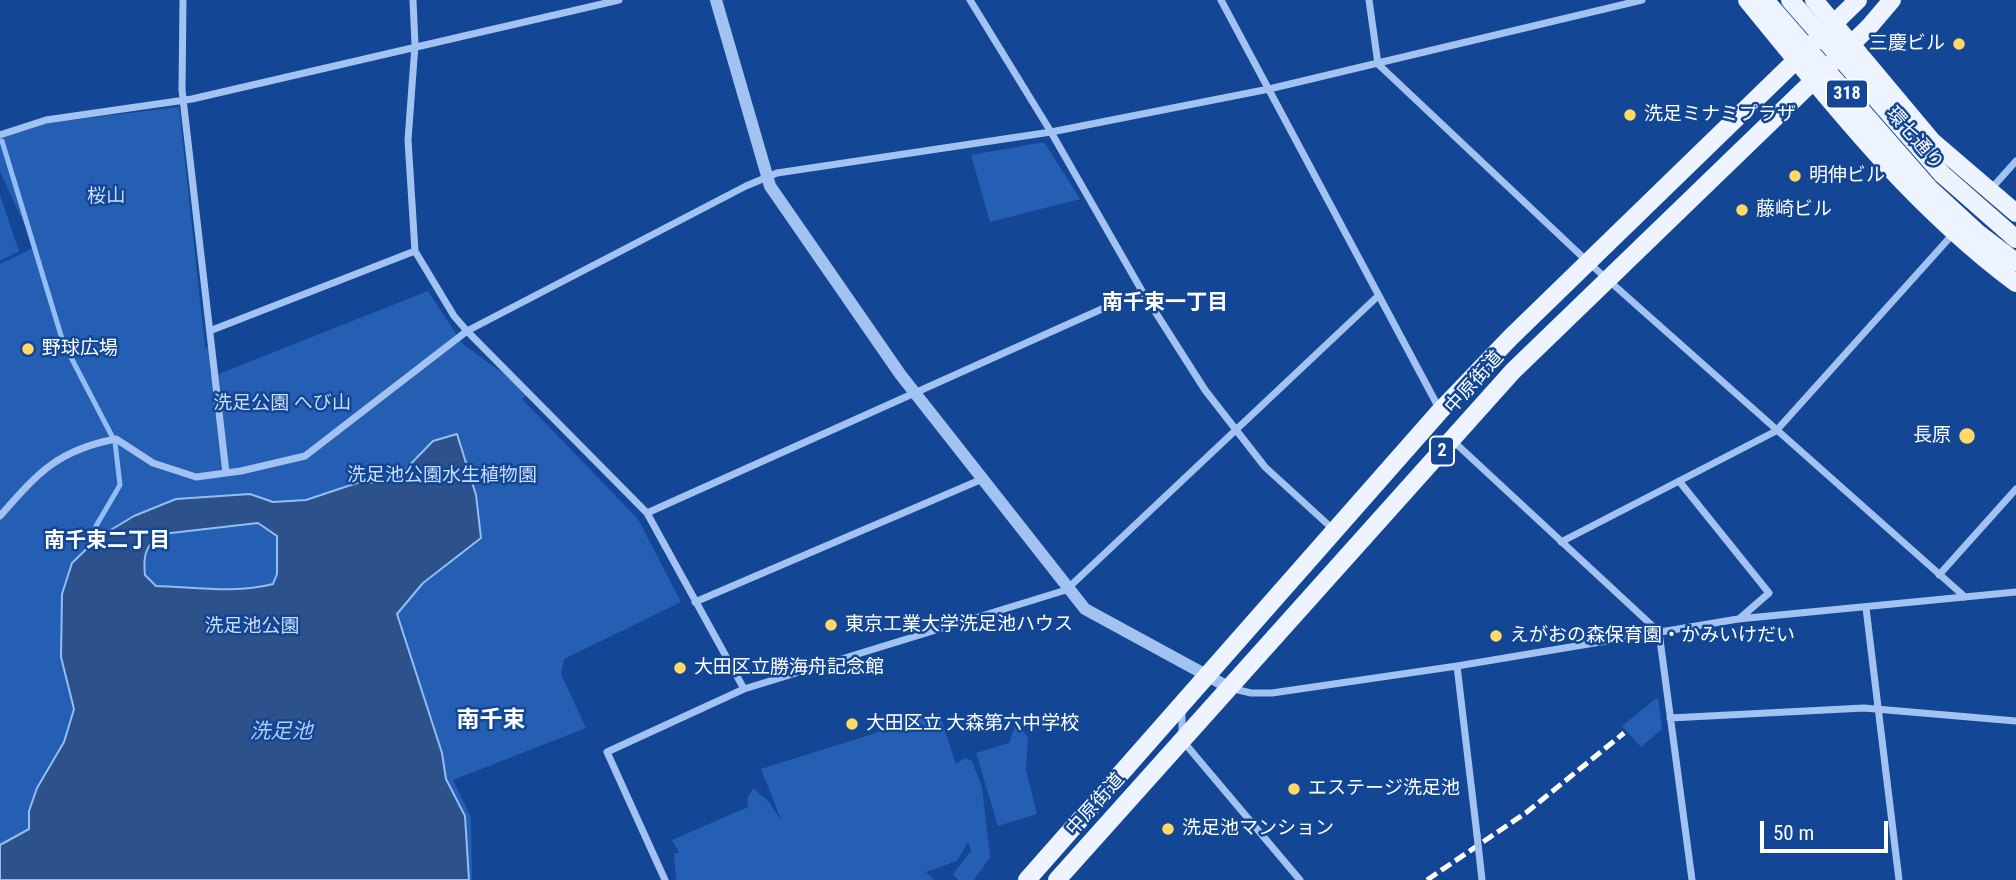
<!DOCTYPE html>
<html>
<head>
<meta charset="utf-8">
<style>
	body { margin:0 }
	#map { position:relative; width:2016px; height:880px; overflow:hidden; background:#134694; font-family:"Roboto Condensed",sans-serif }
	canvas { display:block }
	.scale { position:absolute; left:1760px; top:821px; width:128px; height:32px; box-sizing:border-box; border:4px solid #fff; border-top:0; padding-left:9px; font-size:21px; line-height:24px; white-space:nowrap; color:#fff; -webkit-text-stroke:5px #134694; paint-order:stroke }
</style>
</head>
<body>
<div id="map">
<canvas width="2016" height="880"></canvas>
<div class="scale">50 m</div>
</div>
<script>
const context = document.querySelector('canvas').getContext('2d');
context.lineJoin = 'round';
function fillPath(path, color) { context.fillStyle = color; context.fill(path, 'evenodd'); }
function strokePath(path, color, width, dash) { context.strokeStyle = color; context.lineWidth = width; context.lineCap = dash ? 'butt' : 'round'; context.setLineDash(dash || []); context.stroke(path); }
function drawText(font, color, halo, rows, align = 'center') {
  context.font = font + ' "Roboto Condensed","Noto Sans JP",sans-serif'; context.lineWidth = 5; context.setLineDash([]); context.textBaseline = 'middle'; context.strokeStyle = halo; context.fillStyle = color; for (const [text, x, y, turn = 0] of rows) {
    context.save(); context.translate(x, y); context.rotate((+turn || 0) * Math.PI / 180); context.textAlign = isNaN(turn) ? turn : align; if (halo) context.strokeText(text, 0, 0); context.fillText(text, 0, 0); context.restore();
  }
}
fillPath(new Path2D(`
	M 179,107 L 205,347 L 209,348 L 211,377 L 428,291 L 463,344 L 529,392 L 522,399 L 638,519 L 681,602 L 564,659 L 561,674 L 586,728 L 453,780 L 471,817 L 472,880 L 0,880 L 0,264 L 35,247 L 0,172 L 0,139 L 47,123 Z
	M 1044,142 L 1080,199 L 990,222 L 971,155 Z
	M 0,195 L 19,251 L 0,261 Z
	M 1658,697 L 1662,729 L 1641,747 L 1622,726 Z
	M 939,713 L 956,764 L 965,758 L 972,761 L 982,787 L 990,857 L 974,880 L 958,880 L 953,874 L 971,851 L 968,842 L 957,861 L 926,872 L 934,880 L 676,880 L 674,853 L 679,853 L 672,840 L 748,807 L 747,799 L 753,788 L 769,802 L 782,822 L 761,769 Z
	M 1016,723 L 1028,737 L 1026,770 L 1037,814 L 998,826 L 976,753 L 1009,743 Z`), '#255fb3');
const water = new Path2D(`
	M 457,434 L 476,495 L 481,538 L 423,583 L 397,614 L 442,753 L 446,779 L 465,816 L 469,880 L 0,880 L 0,845 L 29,829 L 29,811 L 37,788 L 64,742 L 74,709 L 61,657 L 62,594 L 72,563 L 99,537 L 134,516 L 176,499 L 250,494 L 273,502 L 306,500 L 357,483 L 387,482 L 399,476 L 433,441 ZM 258,523 L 277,536 L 277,574 L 273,584 C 235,594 194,587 156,586 L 145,575 C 143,556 145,545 162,534 Z`);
fillPath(water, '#2c518b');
strokePath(water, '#93bdf5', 2);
strokePath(new Path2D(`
	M 2,141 L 63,342 L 115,442 L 120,485 L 96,526 L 99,537`), '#93bdf5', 5);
strokePath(new Path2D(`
	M 183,0 L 182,90 L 226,473
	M 413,0 L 415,45 L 408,140 L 415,251 L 454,316 L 467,331 L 647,513 L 744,689
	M 970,0 L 1051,132 L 1142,291 L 1205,390 L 1265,467 L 1335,531
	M 1221,0 L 1440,410
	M 1369,0 L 1378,64 L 1589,263 L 1965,597
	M 0,135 L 46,120 L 192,99 L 619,0
	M 1991,189 L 2016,161
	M 212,330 L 415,251
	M 1452,440 L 1659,632 L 1692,880
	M 1679,481 L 1769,593 L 1739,619
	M 647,513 L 1142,291
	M 0,516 C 37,474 57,450 116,439 L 153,463 L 196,477 L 241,471 L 305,456 L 467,331 L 746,186 L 777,173 L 1051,132 L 1269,89 L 1642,0
	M 1561,542 L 1776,431 L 1953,234
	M 1939,575 L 2016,489
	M 695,602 L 980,480
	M 1866,608 L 1899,880
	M 1457,666 L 1477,835
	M 1230,688 L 1251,693 L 1272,693 L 1457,666 L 1738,619 L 2016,592
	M 1182,711 L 1182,740 L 1300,880
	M 1670,718 L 1864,708 L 2016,721
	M 665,880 L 607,752 L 744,689 L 1066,590 L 1378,296`), '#a2c3f2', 7);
strokePath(new Path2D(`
	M 716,0 L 770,186 L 900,374 L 1085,609 L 1230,688`), '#a2c3f2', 12);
strokePath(new Path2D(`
	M 1747,0 C 1830,101 1910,204 2016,283
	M 1814,0 L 1932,141 L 2016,213
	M 1942,174 L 2016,239
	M 1928,187 L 1979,234 L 2016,262
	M 1027,880 L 1440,411 L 1511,337 L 1858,0
	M 1057,880 L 1513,371 L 1869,27 L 1892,0`), '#edf3ff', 18);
strokePath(new Path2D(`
	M 1427,880 L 1527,812 L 1624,733`), '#fff', 5, [12, 5]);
strokePath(new Path2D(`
	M 1477,835 L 1482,880`), '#a2c3f2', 7);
strokePath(new Path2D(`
	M 1765,0 L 1928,187
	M 1790,0 L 1942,174`), '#edf3ff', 18);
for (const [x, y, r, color] of [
	[1959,44,7,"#ffd963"],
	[1630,115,7,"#ffd963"],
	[1795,176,7,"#ffd963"],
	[1742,210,7,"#ffd963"],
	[28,349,7,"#ffd963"],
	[1967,436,9,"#ffd963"],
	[831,625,7,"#ffd963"],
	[1496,636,7,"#ffd963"],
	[680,668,7,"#ffd963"],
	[852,724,7,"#ffd963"],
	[1294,789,7,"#ffd963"],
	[1168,829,7,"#ffd963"]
]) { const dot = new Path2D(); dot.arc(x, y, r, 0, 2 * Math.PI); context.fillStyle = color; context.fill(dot); strokePath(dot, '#134694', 2.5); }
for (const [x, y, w] of [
	[1847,94,42],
	[1442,451,24]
]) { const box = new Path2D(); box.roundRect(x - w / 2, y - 14.5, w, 29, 5); context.fillStyle = '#134694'; context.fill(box); strokePath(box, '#fff', 2); }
drawText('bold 18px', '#fff', null, [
	["318",1847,94],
	["2",1442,451]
]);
drawText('19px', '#fff', '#134694', [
	["三慶ビル",1945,44,"right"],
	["洗足ミナミプラザ",1644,115],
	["明伸ビル",1809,176],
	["藤崎ビル",1756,210],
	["野球広場",42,349],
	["長原",1951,436,"right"],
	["東京工業大学洗足池ハウス",845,625],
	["えがおの森保育園・かみいけだい",1510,636],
	["大田区立勝海舟記念館",694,668],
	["大田区立 大森第六中学校",866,724],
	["エステージ洗足池",1308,789],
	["洗足池マンション",1182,829]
], 'left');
drawText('19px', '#fff', '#134694', [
	["環七通り",1914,139,49],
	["中原街道",1475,383,-48],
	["中原街道",1096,805,-48]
]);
drawText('19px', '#c9defd', '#134694', [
	["桜山",106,197],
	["洗足公園 へび山",282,404],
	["洗足池公園水生植物園",442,476],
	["洗足池公園",252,627]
]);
drawText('bold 21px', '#fff', '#134694', [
	["南千束一丁目",1165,304],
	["南千束二丁目",107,542]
]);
drawText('italic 21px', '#aecdf9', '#134694', [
	["洗足池",281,733]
]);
drawText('bold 23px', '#fff', '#134694', [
	["南千束",491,721]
]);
</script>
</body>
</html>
